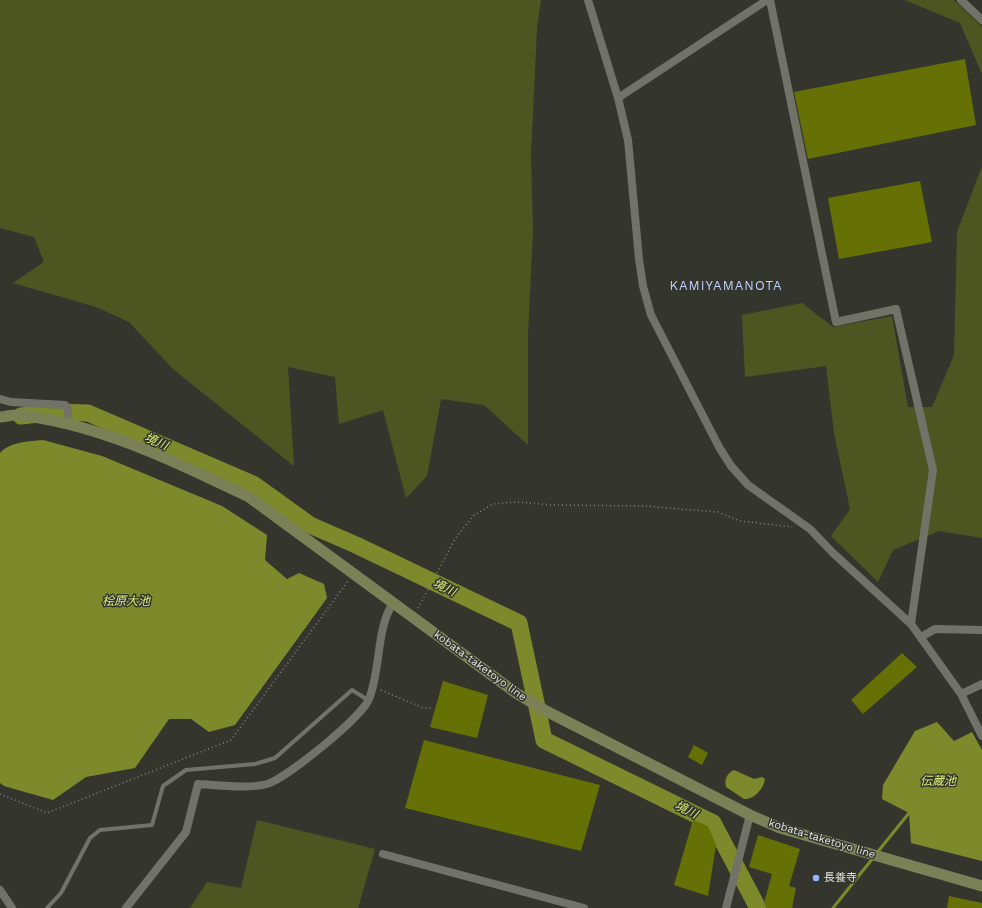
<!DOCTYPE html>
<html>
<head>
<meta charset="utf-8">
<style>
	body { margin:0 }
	canvas { display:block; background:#34362e }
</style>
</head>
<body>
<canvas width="982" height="908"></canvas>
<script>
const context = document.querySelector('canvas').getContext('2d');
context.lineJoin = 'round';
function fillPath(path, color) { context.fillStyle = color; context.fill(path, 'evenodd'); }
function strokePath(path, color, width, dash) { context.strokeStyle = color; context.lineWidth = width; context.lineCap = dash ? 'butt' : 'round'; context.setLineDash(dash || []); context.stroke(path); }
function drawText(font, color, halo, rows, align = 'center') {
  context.font = font + ' "Work Sans","Noto Sans JP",sans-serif'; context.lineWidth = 3; context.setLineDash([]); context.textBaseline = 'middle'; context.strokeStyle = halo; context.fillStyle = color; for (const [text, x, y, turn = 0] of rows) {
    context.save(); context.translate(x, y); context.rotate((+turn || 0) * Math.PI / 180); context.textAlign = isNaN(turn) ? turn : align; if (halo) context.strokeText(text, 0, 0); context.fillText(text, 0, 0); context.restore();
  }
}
fillPath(new Path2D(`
	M 0,0 L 541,0 L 537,28 L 531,154 L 533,231 L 528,333 L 528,445 L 484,405 L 441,399 L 427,476 L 406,498 L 383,410 L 339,424 L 335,377 L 288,367 L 294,466 L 173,369 L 129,322 L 96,307 L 13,283 L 44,262 L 34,237 L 0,228 Z
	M 905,0 L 954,0 L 982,27 L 982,74 L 960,23 Z
	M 982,166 L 982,538 L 939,531 L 893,550 L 878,582 L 831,536 L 850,509 L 834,433 L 826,366 L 745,377 L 742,315 L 802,303 L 833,327 L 892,316 L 908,407 L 932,407 L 954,355 L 957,232 Z
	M 257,820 L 375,849 L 358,908 L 190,908 L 207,882 L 241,888 Z`), '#4d5620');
fillPath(new Path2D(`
	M 43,440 L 102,456 L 222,506 L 267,535 L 265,560 L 287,579 L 299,573 L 324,584 L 327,598 L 235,725 L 209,732 L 191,719 L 169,719 L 135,768 L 86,777 L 53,800 L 4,786 L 0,783 L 0,453 C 10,442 29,441 43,440 Z
	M 937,722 L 954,741 L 972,732 L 982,750 L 982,861 L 911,843 L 909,813 L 882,799 L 883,785 L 915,731 Z
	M 734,770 L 754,779 L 762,777 L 765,779 C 764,788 754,800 744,799 L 726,787 C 724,780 727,773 734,770 Z`), '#7c8a2b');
strokePath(new Path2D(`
	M 876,854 L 909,813
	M 833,908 L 873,858`), '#7c8a2b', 3);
strokePath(new Path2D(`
	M 21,416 L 55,412 L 88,413 L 253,484 L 310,525 L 356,545 L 519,623 L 544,740 L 713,823 L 758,908`), '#7c8a2b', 17);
fillPath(new Path2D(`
	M 965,59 L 976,125 L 808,159 L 794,92 Z
	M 920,181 L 932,242 L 839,259 L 828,198 Z
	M 902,653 L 917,667 L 863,714 L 851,700 Z
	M 443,681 L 488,695 L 477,738 L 430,727 Z
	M 424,740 L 600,785 L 581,851 L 405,808 Z
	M 694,745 L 708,753 L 702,765 L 688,757 Z
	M 693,820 L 708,826 L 716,845 L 708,896 L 674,885 Z
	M 758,835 L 800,849 L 789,886 L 796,888 L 792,908 L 767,908 L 764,903 L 772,874 L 749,867 Z
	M 949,896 L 982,903 L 982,908 L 947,908 Z`), '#657104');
strokePath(new Path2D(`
	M 418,608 L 455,539 L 473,516 L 493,504 L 517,502 L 552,505 L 644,506 L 718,512 L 740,521 L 792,527
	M 381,690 L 423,708 L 432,708
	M 0,794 L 47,813 L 231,740 L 348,581`), '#858680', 1.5, [1, 3]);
strokePath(new Path2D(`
	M 47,908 L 61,893 L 90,838 L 100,830 L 152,825 L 163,786 L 186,770 L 255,764 L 275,758 L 352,690 L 368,700`), '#717369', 4);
strokePath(new Path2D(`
	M 588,0 L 618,98 L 628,140 L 639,259 L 643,286 L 651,315 L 719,447 L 731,466 L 748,485 L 810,529 L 833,553 L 911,624 L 961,694 L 982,736
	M 770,0 L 836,322 L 896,309 L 933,470 L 911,624
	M 961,0 L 982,20
	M 618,98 L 767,0
	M 0,399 L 11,402 L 65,405 L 68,409 L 68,423
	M 921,637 L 935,629 L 982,630
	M 961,694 L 982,684
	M 383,854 L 584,908
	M 0,890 L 12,908
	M 126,908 L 186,832 L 198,784 C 218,785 248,789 267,784 C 287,778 362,717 369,699 C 381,669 376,629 393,603
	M 726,908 L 750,815`), '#717369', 8);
strokePath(new Path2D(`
	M 0,417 C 5,417 10,415 15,415 C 24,414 36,418 45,419 C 115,432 185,466 249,497 L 516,693 L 546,711 L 750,815 L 780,828 L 982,886`), '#7b8157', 11);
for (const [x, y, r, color] of [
	[816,878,4,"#98b5fd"]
]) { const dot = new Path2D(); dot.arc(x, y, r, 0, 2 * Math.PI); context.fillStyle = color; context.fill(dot); strokePath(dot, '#34362e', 1.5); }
drawText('11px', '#e3e4df', '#34362e', [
	["kobata-taketoyo line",480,666,36],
	["kobata-taketoyo line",822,839,17]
]);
drawText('11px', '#e3e4df', '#34362e', [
	["長養寺",824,878]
], 'left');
drawText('italic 12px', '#dcf076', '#34362e', [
	["境川",156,442,23],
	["境川",444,588,25],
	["桧原大池",126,601],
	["伝蔵池",938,781],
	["境川",686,810,26]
]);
context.letterSpacing = '1px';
drawText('13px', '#bfd1fa', '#34362e', [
	["KAMIYAMANOTA",726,286]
]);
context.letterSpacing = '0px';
</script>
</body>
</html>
